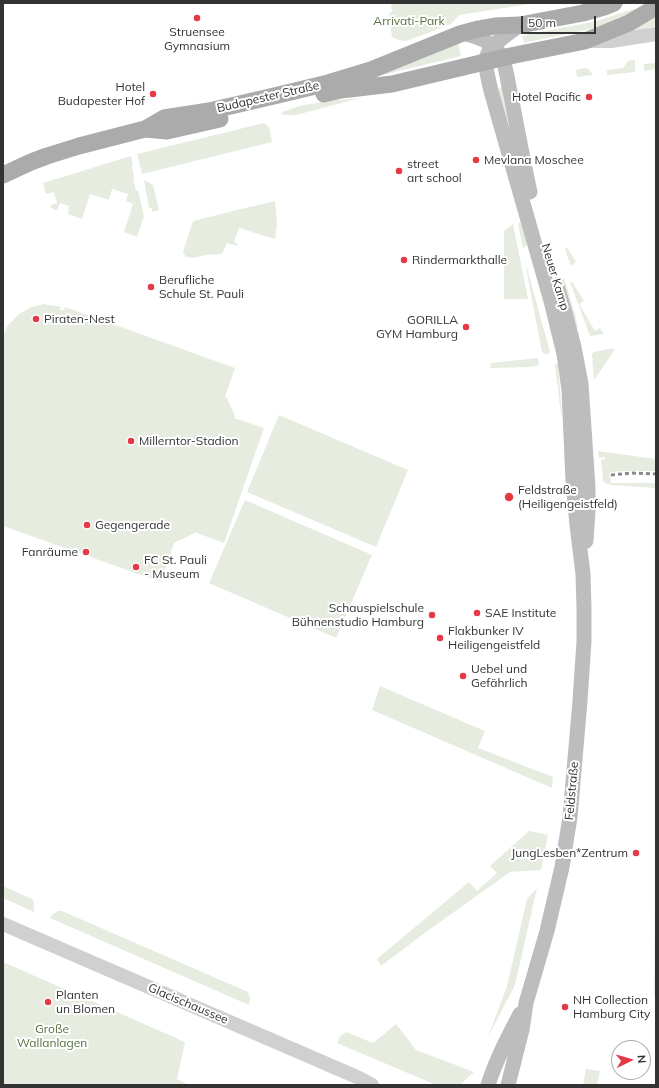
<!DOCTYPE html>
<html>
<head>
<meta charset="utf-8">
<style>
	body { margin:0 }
	#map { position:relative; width:659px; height:1088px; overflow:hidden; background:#fff; font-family:Mulish,sans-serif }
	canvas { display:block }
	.frame { position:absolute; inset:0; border:4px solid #333; pointer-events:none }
	.north { position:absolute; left:611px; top:1040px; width:40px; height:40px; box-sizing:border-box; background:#fff; border:1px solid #adadad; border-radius:50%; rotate:85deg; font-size:11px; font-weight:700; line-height:16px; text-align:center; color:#333 }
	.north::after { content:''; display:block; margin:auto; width:14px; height:18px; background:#e63946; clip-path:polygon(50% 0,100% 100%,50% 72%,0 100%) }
	.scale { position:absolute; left:521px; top:16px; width:75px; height:18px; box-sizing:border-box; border:2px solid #333; border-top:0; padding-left:5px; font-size:12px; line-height:14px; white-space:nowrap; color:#333; -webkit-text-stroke:3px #fff; paint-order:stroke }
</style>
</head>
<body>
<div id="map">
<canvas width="659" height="1088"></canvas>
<div class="frame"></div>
<div class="north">N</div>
<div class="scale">50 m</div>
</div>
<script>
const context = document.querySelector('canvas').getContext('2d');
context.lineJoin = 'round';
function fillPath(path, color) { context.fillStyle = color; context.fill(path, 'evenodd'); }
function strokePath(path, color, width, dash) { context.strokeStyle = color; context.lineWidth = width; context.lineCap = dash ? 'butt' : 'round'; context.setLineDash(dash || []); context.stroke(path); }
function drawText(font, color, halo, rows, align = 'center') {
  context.font = font + ' Mulish,sans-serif'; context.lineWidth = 4; context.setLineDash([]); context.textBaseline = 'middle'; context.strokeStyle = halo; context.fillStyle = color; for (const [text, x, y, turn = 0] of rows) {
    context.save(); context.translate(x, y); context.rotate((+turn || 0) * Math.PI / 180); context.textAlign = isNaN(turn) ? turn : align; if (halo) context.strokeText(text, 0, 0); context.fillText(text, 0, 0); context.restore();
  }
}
fillPath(new Path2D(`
	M 391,3 L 536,3 L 459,15 L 451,24 L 406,41 L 399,40 L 392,37 L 389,15 L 392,11 Z
	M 641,8 L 641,10 L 600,27 L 524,43 L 522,36 C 546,30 571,27 596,21 C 611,17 625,10 641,8 Z
	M 656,14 L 656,26 L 625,33 Z
	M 458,42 L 461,56 L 374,77 Z
	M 635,60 L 635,72 L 607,75 L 607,70 L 623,68 L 628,61 Z
	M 656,63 L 656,69 L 644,71 L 644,64 Z
	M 584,68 L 589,69 L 593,75 L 577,77 L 576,70 Z
	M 502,88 L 508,121 L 505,121 L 497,89 Z
	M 360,98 L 296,115 L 283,115 L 282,112 L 300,106 L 327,101 Z
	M 264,123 L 269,127 L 272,142 L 142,174 L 137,154 Z
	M 131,156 L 133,165 L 132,166 L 134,177 L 133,178 L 136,191 L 138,190 L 144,216 L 137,237 L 124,232 L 133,204 L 126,201 L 128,194 L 112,189 L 109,200 L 90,194 L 82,219 L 68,214 L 69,206 L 60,203 L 57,210 L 55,210 L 50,207 L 51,205 L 57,203 L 54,192 L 46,194 L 43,183 Z
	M 144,180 L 153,185 L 159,210 L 152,212 L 152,208 L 149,208 Z
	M 275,201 L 277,224 L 275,239 L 239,228 L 234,242 L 238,244 L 238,246 L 227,243 L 222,254 L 205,255 L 194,258 L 186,257 L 183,252 L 193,221 L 237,210 Z
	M 518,223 L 521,223 L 527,245 L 523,248 Z
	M 513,224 L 528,299 L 504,299 L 504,231 Z
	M 567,247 L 576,262 L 571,266 L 565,249 Z
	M 526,268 L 527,268 L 550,352 L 546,355 L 542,352 Z
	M 563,278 L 564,278 L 575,314 L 578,328 L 577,328 Z
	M 570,282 L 572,282 L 584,301 L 579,304 L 595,331 L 600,328 L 604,334 L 590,336 Z
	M 44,304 L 61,307 L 60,310 L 64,310 L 65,307 L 235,368 L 225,397 L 227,398 L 235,416 L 234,418 L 264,428 L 224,543 L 194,532 L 193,534 L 174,543 L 161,582 L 3,526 L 3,336 L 8,325 L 19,314 L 31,307 Z
	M 613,348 L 614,351 L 594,380 L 592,354 L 594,352 Z
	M 538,358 L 539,365 L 529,367 L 490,368 L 491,363 Z
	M 555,364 L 557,364 L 558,365 L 562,415 L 561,415 Z
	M 279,415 L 408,470 L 376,547 L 247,492 Z
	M 598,451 L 656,459 L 656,471 L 625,471 L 610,472 L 611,483 L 656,483 L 656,488 L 611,485 L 605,483 L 603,480 L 601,460 L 605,459 L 605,457 L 599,458 Z
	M 245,500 L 372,555 L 336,638 L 209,583 Z
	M 380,686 L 485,731 L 478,748 L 553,777 L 552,788 L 372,710 Z
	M 529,831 L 548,835 L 541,870 L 510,872 L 426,932 L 381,966 L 377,959 L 469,882 L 477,891 L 497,873 L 490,866 Z
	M 3,886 L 32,899 L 34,903 L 34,912 L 3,898 Z
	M 537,888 L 515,985 L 488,1037 L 507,986 L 527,899 Z
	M 655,905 L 656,905 L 656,998 L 654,997 Z
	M 58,911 L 62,911 L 248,992 L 250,998 L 249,1005 L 50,918 L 53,914 Z
	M 3,962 L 185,1042 L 177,1079 L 189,1085 L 3,1085 Z
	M 396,1024 L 416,1050 L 474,1072 L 460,1085 L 436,1085 L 337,1043 L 340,1036 L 346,1032 L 373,1043 Z
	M 586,1069 L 600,1071 L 597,1085 L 583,1085 Z`), '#e6ecdf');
strokePath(new Path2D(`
	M 589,41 L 611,41 L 656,34
	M 3,924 L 357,1077 L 372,1085`), '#d0d0d0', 14);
strokePath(new Path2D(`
	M 463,33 C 478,37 491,41 500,54 C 506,62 508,85 511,96 C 517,128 523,160 530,192
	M 557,285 L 566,316 L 574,347 L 581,384 L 588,487 L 588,511 L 586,541
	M 488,1085 C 496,1060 508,1037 520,1014
	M 508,1085 L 522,1030 L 526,1003 L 547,931 L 562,867 L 570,817 L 580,701 L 584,641 L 584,608 L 583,574 L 577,525 L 573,481 L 569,390 L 564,354 L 551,301 L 491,91 C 489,82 485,68 486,60 C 487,46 509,33 520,25`), '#bdbdbd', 15);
strokePath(new Path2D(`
	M 324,94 L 341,90 L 392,84 L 510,56 L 585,41 L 629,23 L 656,7
	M 145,129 L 167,131 L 220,119
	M 3,175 L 31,162 L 47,156 L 79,146 L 145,129 L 164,118 L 209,111 L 274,96 L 328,83 L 371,70 L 460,34 L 478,29 L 495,26 L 520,25 L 583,13 L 604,7 L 614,3`), '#ababab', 17);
strokePath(new Path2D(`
	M 611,475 L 632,473 L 656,474`), '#888', 3, [4, 3]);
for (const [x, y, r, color] of [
	[197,18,4,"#e63946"],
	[153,94,4,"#e63946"],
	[589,97,4,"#e63946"],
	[476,160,4,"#e63946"],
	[399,171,4,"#e63946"],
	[404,260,4,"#e63946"],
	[151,287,4,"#e63946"],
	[36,319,4,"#e63946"],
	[466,327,4,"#e63946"],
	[131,441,4,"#e63946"],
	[509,497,5,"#e63946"],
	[87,525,4,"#e63946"],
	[86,552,4,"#e63946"],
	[136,567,4,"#e63946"],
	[477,613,4,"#e63946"],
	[432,615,4,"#e63946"],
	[440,638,4,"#e63946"],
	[463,676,4,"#e63946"],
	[636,853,4,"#e63946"],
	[48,1002,4,"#e63946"],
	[565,1007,4,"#e63946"]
]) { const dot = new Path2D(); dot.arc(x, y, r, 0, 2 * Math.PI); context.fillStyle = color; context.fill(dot); strokePath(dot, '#fff', 1.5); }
drawText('12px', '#56703f', '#fff', [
	["Arrivati-Park",409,21],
	["Große",52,1029],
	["Wallanlagen",52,1043]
]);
drawText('12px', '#333', '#fff', [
	["Struensee",197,32,"center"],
	["Gymnasium",197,46,"center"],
	["Hotel",145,87,"right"],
	["Budapester Hof",145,101,"right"],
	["Hotel Pacific",581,97,"right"],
	["Mevlana Moschee",484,160],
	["street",407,164],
	["art school",407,178],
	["Rindermarkthalle",412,260],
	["Berufliche",159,280],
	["Schule St. Pauli",159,294],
	["Piraten-Nest",44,319],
	["GORILLA",458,320,"right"],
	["GYM Hamburg",458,334,"right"],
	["Millerntor-Stadion",139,441],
	["Feldstraße",518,490],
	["(Heiligengeistfeld)",518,504],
	["Gegengerade",95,525],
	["Fanräume",78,552,"right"],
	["FC St. Pauli",144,560],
	["- Museum",144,574],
	["Schauspielschule",424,608,"right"],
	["Bühnenstudio Hamburg",424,622,"right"],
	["SAE Institute",485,613],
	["Flakbunker IV",448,631],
	["Heiligengeistfeld",448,645],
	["Uebel und",471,669],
	["Gefährlich",471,683],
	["JungLesben*Zentrum",628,853,"right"],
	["Planten",56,995],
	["un Blomen",56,1009],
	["NH Collection",573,1000],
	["Hamburg City",573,1014]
], 'left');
drawText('12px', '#333', '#fff', [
	["Budapester Straße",268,97,-13],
	["Neuer Kamp",555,277,73],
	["Feldstraße",572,791,-85],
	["Glacischaussee",188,1004,23]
]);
</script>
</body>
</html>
